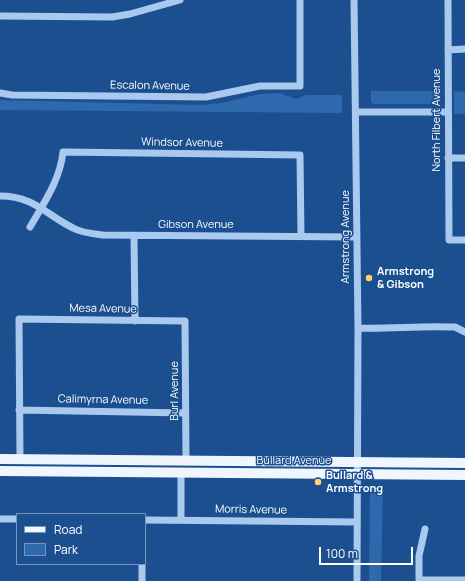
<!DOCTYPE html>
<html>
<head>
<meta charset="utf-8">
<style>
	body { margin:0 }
	#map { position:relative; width:465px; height:581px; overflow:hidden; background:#1b4f8f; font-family:Manrope,sans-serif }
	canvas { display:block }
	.legend { position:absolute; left:16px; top:513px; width:130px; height:52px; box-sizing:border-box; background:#1b4f8f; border:1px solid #7695bc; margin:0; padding:5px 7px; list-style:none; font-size:12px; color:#fff }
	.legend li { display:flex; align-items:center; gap:8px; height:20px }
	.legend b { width:20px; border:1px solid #7695bc }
	.scale { position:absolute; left:319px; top:547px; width:94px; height:18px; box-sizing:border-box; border:2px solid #fff; border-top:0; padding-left:5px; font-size:12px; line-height:14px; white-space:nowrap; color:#fff; -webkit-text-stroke:3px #1b4f8f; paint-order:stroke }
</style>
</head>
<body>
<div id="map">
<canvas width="465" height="581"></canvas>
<ul class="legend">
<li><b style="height:5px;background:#f0f6ff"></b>Road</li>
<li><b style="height:11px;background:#2e69ad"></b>Park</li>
</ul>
<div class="scale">100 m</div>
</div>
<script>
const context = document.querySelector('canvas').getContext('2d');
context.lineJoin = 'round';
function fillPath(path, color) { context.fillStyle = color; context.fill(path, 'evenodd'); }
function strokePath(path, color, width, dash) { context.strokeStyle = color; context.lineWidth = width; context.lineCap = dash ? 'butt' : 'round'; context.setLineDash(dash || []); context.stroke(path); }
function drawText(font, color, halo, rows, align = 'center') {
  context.font = font + ' Manrope,sans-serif'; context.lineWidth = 3; context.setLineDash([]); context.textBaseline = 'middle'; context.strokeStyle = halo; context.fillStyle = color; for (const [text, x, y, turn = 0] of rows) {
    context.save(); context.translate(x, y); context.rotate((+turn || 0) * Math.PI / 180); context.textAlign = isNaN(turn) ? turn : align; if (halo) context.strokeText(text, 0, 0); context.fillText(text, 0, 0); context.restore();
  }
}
fillPath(new Path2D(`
	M 371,91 L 441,91 L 441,101 L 437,104 L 373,104 L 371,101 Z
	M 454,91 L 465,92 L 465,114 L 454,114 Z
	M 280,93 L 296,99 L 306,95 L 342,95 L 342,113 L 0,110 L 0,100 L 201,105 L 221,103 L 260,94 Z
	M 370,486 L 383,486 L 381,581 L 369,581 Z`), '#2e69ad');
strokePath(new Path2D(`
	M 354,0 L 358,328 L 357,581
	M 448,0 L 449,240 L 465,240
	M 0,16 L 112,17 L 130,14 L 180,0
	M 448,50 L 465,49
	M 0,93 L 12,95 L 206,97 L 260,86 L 300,86 L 300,0
	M 356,112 L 447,112
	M 448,158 L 465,158
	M 0,196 C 34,196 45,214 73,228 C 82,233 93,234 103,235 L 357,237
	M 30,227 C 44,203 60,180 63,152 L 300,155 L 301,236
	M 134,236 L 135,321
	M 358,328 C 389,329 418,326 449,327 L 455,327 L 465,332
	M 19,410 L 185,413
	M 20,459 L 19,319 L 185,321 L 186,461
	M 181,473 L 181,520
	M 0,519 L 17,519
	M 145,520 L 357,522
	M 419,580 L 465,580
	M 142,581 L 142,564
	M 419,581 L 419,556 L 425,529`), '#a9c9ee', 7);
strokePath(new Path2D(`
	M 0,459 L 465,463
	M 0,471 L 465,475`), '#f0f6ff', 10);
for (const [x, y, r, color] of [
	[369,278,4,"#ffd166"],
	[318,482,4,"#ffd166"]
]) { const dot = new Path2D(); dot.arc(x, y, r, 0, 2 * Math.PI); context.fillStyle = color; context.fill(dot); strokePath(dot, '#1b4f8f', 1.5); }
drawText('11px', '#fff', '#1b4f8f', [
	["Escalon Avenue",150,86,1],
	["North Filbert Avenue",437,120,-90],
	["Windsor Avenue",182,143,1],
	["Gibson Avenue",196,225],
	["Armstrong Avenue",346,237,-90],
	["Mesa Avenue",103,309,1],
	["Burl Avenue",175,391,-90],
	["Calimyrna Avenue",103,400,1],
	["Bullard Avenue",294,461],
	["Morris Avenue",251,510,1]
]);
drawText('bold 11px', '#fff', '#1b4f8f', [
	["Armstrong",377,272],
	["& Gibson",377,285],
	["Bullard &",326,476],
	["Armstrong",326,489]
], 'left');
</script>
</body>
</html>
